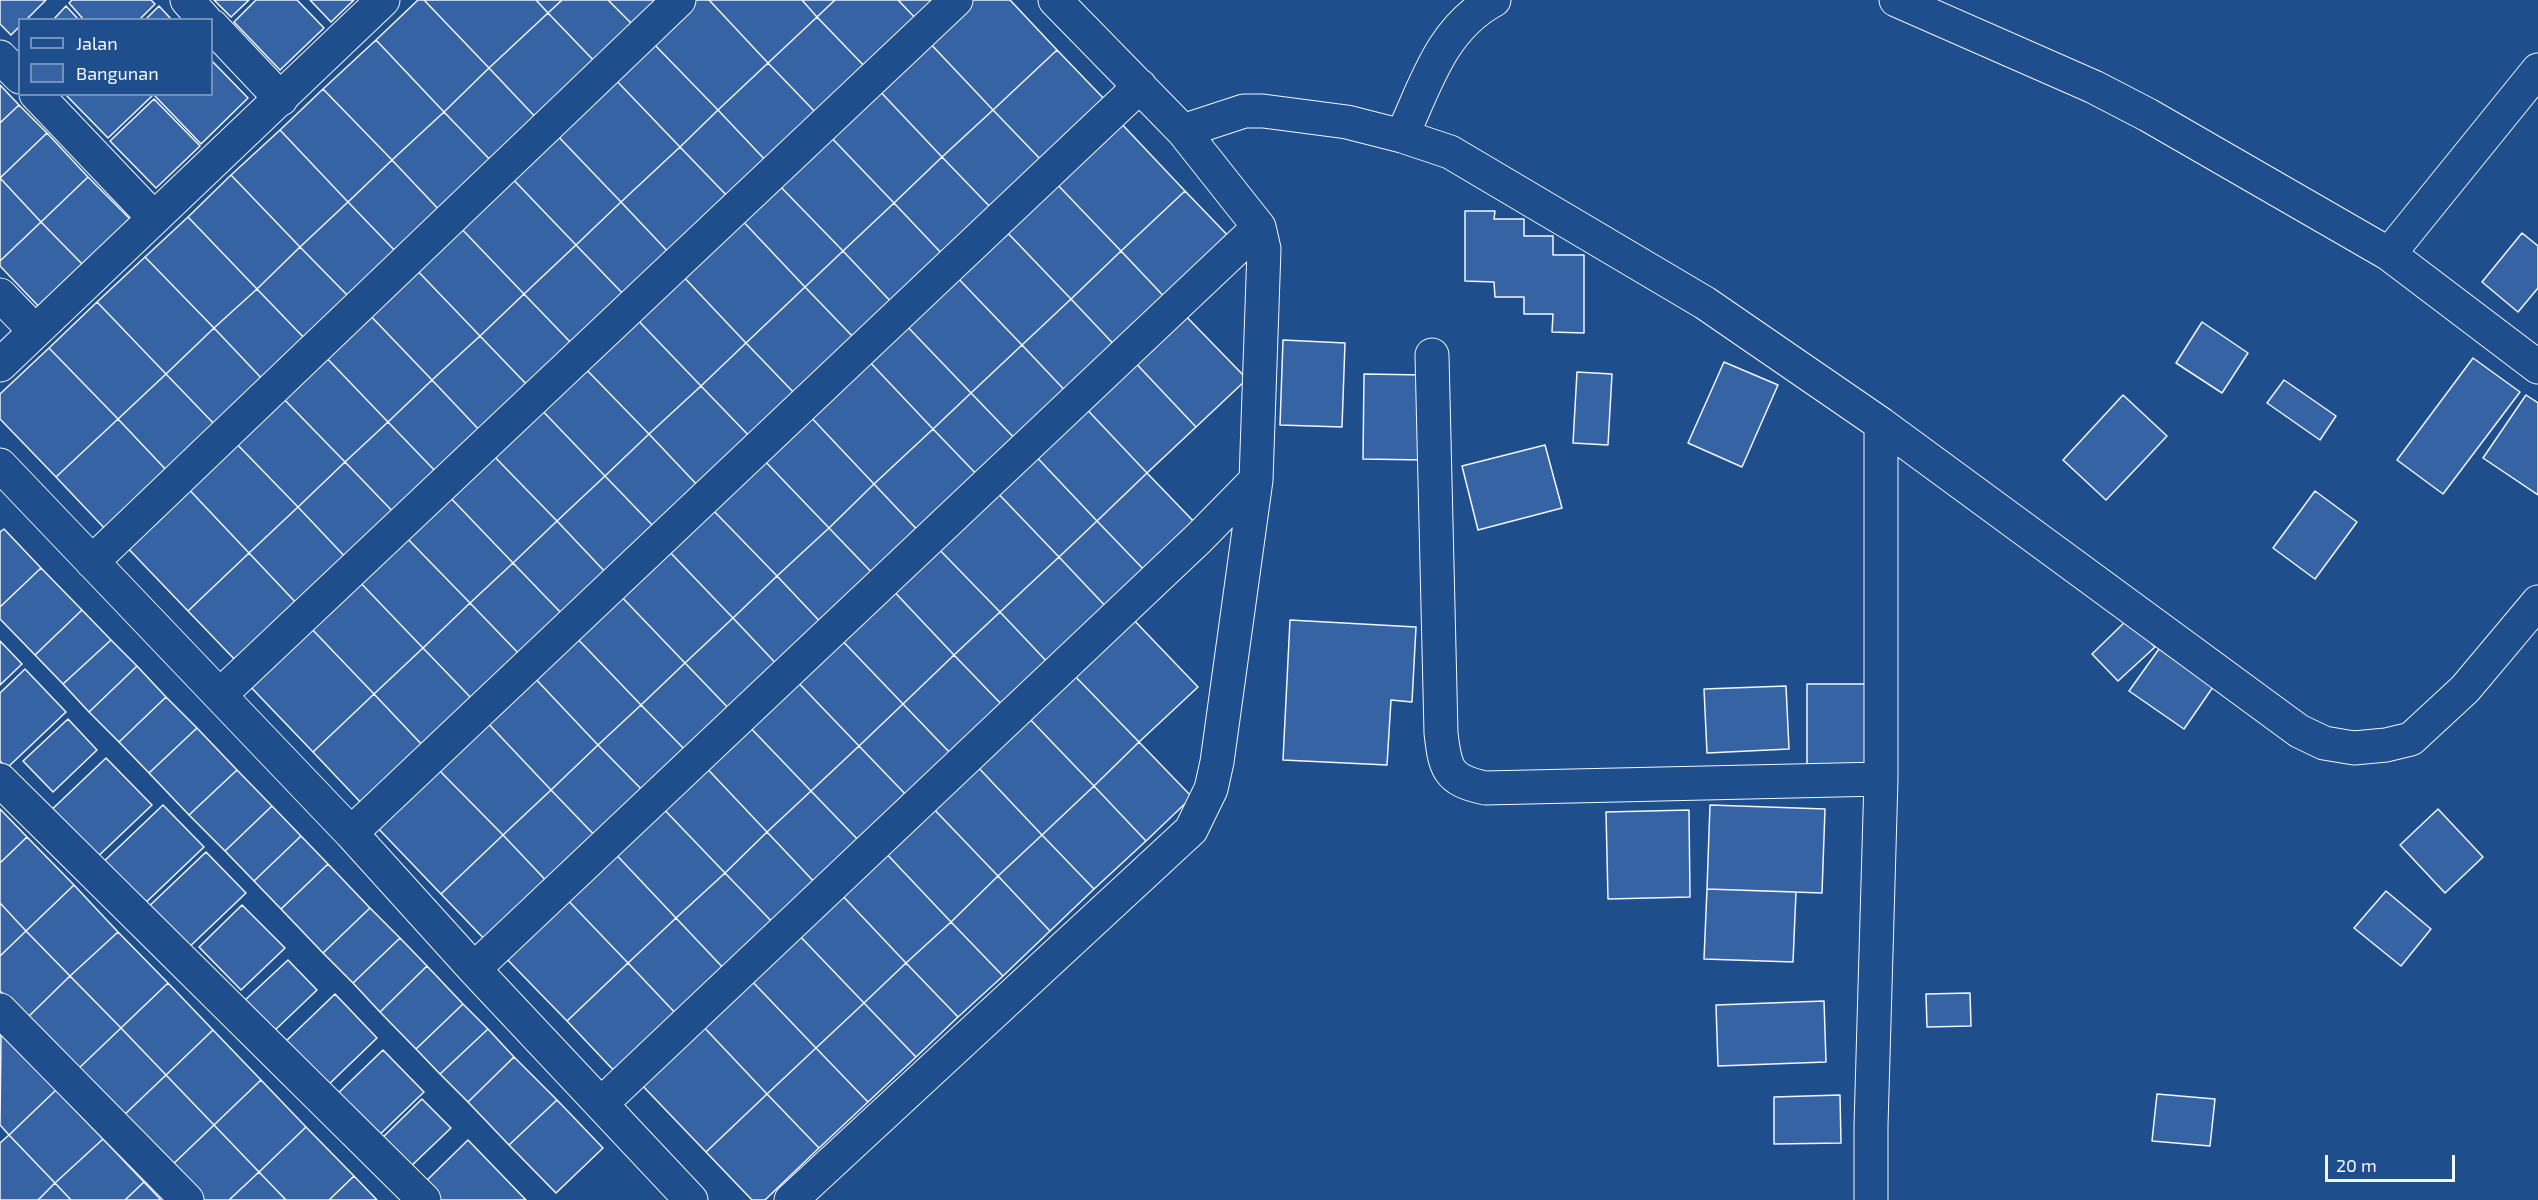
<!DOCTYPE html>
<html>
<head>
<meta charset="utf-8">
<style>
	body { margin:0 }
	#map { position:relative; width:2538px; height:1200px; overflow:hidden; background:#1f4e8c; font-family:"Exo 2",sans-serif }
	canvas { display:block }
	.legend { position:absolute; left:18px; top:18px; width:195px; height:78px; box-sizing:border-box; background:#1f4e8c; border:2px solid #7391ba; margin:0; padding:8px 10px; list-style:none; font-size:18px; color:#f2f6ff }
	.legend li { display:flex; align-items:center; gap:12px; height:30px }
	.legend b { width:30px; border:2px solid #7391ba }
	.scale { position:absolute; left:2325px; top:1155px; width:130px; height:27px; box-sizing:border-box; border:3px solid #f2f6ff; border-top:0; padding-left:8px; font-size:18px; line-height:21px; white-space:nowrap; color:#f2f6ff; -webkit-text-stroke:4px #1f4e8c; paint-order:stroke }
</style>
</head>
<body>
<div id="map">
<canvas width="2538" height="1200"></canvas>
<ul class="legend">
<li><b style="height:8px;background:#1f4e8c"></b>Jalan</li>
<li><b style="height:16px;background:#3563a3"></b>Bangunan</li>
</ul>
<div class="scale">20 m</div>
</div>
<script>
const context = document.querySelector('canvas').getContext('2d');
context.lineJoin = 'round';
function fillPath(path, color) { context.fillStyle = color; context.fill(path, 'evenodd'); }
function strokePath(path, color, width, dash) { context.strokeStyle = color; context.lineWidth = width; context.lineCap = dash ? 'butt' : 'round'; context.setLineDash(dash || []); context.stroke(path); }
const building = new Path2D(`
	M 0,0 L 46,0 L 26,20 L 20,20 L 20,26 L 11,35 L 0,24 Z
	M 72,0 L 151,0 L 155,4 L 139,20 L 84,20 L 69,3 Z
	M 214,0 L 249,0 L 231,17 Z
	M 256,0 L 297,0 L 324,28 L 280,70 L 234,22 Z
	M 310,0 L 354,0 L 331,22 Z
	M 418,0 L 424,0 L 489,68 L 444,112 L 376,40 Z
	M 424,0 L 536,0 L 548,13 L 489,68 Z
	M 536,0 L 562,0 L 548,13 Z
	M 562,0 L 608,0 L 639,31 L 600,67 L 548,13 Z
	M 608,0 L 672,0 L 639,31 Z
	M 690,0 L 709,0 L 768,63 L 718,110 L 649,39 Z
	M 709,0 L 802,0 L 817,17 L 768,63 Z
	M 802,0 L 835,0 L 817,17 Z
	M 835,0 L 898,0 L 920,23 L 869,71 L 817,17 Z
	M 898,0 L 945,0 L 920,23 Z
	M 964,0 L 1010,0 L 1057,50 L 993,110 L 925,38 Z
	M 66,6 L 79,20 L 53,20 Z
	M 159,6 L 172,20 L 145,20 Z
	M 548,13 L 600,67 L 541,123 L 489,68 Z
	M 817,17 L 869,71 L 820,117 L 768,63 Z
	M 925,38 L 993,110 L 942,157 L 874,85 Z
	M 649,39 L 718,110 L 680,147 L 611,75 Z
	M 376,40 L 444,112 L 392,160 L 323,89 Z
	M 1057,50 L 1109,104 L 1045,164 L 993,110 Z
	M 212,61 L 248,98 L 201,144 L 155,96 L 157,94 L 212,94 Z
	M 768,63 L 820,117 L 770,165 L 718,110 Z
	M 489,68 L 541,123 L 496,166 L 444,112 Z
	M 611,75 L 680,147 L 621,202 L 552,130 Z
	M 0,85 L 19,105 L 0,123 Z
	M 874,85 L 942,157 L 894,203 L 825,131 Z
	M 323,89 L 392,160 L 348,202 L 280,130 Z
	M 150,94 L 152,96 L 108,138 L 66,95 Z
	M 154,99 L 200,146 L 156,188 L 110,141 Z
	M 19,105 L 47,133 L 0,178 L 0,123 Z
	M 718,110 L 770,165 L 732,201 L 680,147 Z
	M 993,110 L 1045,164 L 994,211 L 942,157 Z
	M 444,112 L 496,166 L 444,215 L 392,160 Z
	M 1117,119 L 1185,191 L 1121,251 L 1053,180 Z
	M 280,130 L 348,202 L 300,247 L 231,175 Z
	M 552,130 L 621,202 L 576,245 L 507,173 Z
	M 825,131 L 894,203 L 843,251 L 774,180 Z
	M 47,133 L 88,177 L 41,222 L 0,178 Z
	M 680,147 L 732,201 L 673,257 L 621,202 Z
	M 942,157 L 994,211 L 946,258 L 894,203 Z
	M 392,160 L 444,215 L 400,256 L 348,202 Z
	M 507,173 L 576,245 L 524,294 L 455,222 Z
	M 231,175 L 300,247 L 257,289 L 188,217 Z
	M 88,177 L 135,224 L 87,269 L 41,222 Z
	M 0,178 L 41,222 L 0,261 Z
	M 774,180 L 843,251 L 805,287 L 737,215 Z
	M 1053,180 L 1121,251 L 1071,299 L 1002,227 Z
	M 1185,191 L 1237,245 L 1173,306 L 1121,251 Z
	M 348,202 L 400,256 L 353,301 L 300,247 Z
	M 621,202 L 673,257 L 628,299 L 576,245 Z
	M 894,203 L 946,258 L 895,306 L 843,251 Z
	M 1465,211 L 1495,211 L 1494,219 L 1524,219 L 1524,236 L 1553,236 L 1553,255 L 1584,255 L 1584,333 L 1552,332 L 1553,314 L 1524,314 L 1524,297 L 1495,297 L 1494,282 L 1465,281 Z
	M 737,215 L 805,287 L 746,343 L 678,271 Z
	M 188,217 L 257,289 L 214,328 L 145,257 Z
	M 41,222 L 87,269 L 43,311 L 0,266 L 0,261 Z
	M 455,222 L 524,294 L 480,336 L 411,264 Z
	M 1002,227 L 1071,299 L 1022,345 L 953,273 Z
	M 2522,233 L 2538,246 L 2538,288 L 2518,312 L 2482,282 Z
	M 576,245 L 628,299 L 576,348 L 524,294 Z
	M 300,247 L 353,301 L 309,343 L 257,289 Z
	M 843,251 L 895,306 L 857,341 L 805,287 Z
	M 1121,251 L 1173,306 L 1123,354 L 1071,299 Z
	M 145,257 L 214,328 L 166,374 L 97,302 Z
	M 411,264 L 480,336 L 432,380 L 363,308 Z
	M 678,271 L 746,343 L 701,386 L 632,314 Z
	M 953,273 L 1022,345 L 971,393 L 902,321 Z
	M 805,287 L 857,341 L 798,397 L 746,343 Z
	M 257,289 L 309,343 L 266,383 L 214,328 Z
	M 524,294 L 576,348 L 532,390 L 480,336 Z
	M 1071,299 L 1123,354 L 1074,400 L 1022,345 Z
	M 97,302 L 166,374 L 118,419 L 49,348 Z
	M 363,308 L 432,380 L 388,422 L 319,350 Z
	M 1178,308 L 1247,379 L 1196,427 L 1128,355 Z
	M 632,314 L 701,386 L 649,434 L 580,363 Z
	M 902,321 L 971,393 L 933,429 L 865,357 Z
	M 2202,322 L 2248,353 L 2222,393 L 2176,363 Z
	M 214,328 L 266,383 L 218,428 L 166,374 Z
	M 480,336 L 532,390 L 484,435 L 432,380 Z
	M 1283,340 L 1345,343 L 1342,427 L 1280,425 Z
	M 746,343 L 798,397 L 753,440 L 701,386 Z
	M 1022,345 L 1074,400 L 1023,447 L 971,393 Z
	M 49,348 L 118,419 L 56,477 L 0,419 L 0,394 Z
	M 319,350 L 388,422 L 345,462 L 276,391 Z
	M 1128,355 L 1196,427 L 1147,473 L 1079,401 Z
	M 865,357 L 933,429 L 874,484 L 806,412 Z
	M 2473,358 L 2520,392 L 2443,494 L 2397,460 Z
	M 1724,362 L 1778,385 L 1742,467 L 1688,443 Z
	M 580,363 L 649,434 L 605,476 L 536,404 Z
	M 1577,372 L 1612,374 L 1608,445 L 1573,443 Z
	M 166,374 L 218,428 L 170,474 L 118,419 Z
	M 1364,374 L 1425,375 L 1425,460 L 1363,459 Z
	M 432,380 L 484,435 L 440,476 L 388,422 Z
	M 2284,380 L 2336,416 L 2320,440 L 2267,403 Z
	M 701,386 L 753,440 L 701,489 L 649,434 Z
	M 276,391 L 345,462 L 298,507 L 229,436 Z
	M 971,393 L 1023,447 L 985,483 L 933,429 Z
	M 2123,395 L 2167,436 L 2106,500 L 2063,460 Z
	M 2526,395 L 2538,403 L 2538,495 L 2483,458 Z
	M 1079,401 L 1147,473 L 1097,521 L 1029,449 Z
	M 536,404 L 605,476 L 557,521 L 488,450 Z
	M 806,412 L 874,484 L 829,528 L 760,456 Z
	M 118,419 L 170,474 L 108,532 L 56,477 Z
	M 388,422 L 440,476 L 398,517 L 345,462 Z
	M 933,429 L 985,483 L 926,539 L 874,484 Z
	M 649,434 L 701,489 L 657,530 L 605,476 Z
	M 229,436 L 298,507 L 249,553 L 181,481 Z
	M 1545,445 L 1562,508 L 1478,530 L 1462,466 Z
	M 1029,449 L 1097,521 L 1059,557 L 990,485 Z
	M 488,450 L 557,521 L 513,563 L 444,491 Z
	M 760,456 L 829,528 L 777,576 L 708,505 Z
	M 345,462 L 398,517 L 350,562 L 298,507 Z
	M 1147,473 L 1200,528 L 1149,575 L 1097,521 Z
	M 605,476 L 657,530 L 609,576 L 557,521 Z
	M 181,481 L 249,553 L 188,611 L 119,539 Z
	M 874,484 L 926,539 L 881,582 L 829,528 Z
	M 990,485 L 1059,557 L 1000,612 L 931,541 Z
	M 444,491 L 513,563 L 470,603 L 401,532 Z
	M 2315,491 L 2357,522 L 2315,579 L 2273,548 Z
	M 708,505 L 777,576 L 733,618 L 664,546 Z
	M 298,507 L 350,562 L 301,608 L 249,553 Z
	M 557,521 L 609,576 L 565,617 L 513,563 Z
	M 1097,521 L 1149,575 L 1111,612 L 1059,557 Z
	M 829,528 L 881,582 L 829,631 L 777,576 Z
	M 4,529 L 41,568 L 0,607 L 0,532 Z
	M 401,532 L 470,603 L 423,648 L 354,576 Z
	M 931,541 L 1000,612 L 954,655 L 886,583 Z
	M 664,546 L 733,618 L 685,663 L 616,591 Z
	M 249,553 L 301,608 L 240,665 L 188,611 Z
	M 1059,557 L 1111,612 L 1052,667 L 1000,612 Z
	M 513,563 L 565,617 L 523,658 L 470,603 Z
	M 41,568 L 82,610 L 35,655 L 0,619 L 0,607 Z
	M 354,576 L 423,648 L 374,694 L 306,623 Z
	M 777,576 L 829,631 L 785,673 L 733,618 Z
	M 886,583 L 954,655 L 903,704 L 834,632 Z
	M 616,591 L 685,663 L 641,705 L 572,633 Z
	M 470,603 L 523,658 L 475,702 L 423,648 Z
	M 82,610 L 111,640 L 63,684 L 35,655 Z
	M 1000,612 L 1052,667 L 1006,709 L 954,655 Z
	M 1129,615 L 1198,687 L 1139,742 L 1070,671 Z
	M 733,618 L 785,673 L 737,717 L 685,663 Z
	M 2128,619 L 2155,647 L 2118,681 L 2092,654 Z
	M 1290,620 L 1416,627 L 1412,702 L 1391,700 L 1387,765 L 1283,760 Z
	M 306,623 L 374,694 L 313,752 L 244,680 Z
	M 834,632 L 903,704 L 859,746 L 790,674 Z
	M 572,633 L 641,705 L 598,745 L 530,673 Z
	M 111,640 L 137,666 L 89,712 L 63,684 Z
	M 0,641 L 22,664 L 0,685 Z
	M 423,648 L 475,702 L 426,749 L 374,694 Z
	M 2159,649 L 2213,687 L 2184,729 L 2129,691 Z
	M 954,655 L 1006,709 L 955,758 L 903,704 Z
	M 685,663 L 737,717 L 694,759 L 641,705 Z
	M 137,666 L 166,697 L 119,742 L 89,712 Z
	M 25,669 L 66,712 L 7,768 L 0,761 L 0,693 Z
	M 1070,671 L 1139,742 L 1094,786 L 1025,714 Z
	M 530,673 L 598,745 L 551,790 L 483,718 Z
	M 790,674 L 859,746 L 811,791 L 742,719 Z
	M 1807,684 L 1866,684 L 1867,771 L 1807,771 Z
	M 1786,686 L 1789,749 L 1707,753 L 1704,689 Z
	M 374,694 L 426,749 L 365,807 L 313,752 Z
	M 166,697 L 197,728 L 149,773 L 119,742 Z
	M 903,704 L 955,758 L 911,800 L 859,746 Z
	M 641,705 L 694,759 L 651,799 L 598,745 Z
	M 1025,714 L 1094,786 L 1042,835 L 974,763 Z
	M 483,718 L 551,790 L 503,835 L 433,764 Z
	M 68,719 L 97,750 L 53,792 L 23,761 Z
	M 742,719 L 811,791 L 767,832 L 699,760 Z
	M 197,728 L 237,770 L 189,815 L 149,773 Z
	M 1139,742 L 1192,797 L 1146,841 L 1094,786 Z
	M 598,745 L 651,799 L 603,844 L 551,790 Z
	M 859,746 L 911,800 L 863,845 L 811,791 Z
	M 106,758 L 152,805 L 91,863 L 45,816 Z
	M 699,760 L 767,832 L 725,873 L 656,801 Z
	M 974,763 L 1042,835 L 998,876 L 929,804 Z
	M 433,764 L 503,835 L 441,894 L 372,822 Z
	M 237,770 L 272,806 L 225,851 L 189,815 Z
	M 1094,786 L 1146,841 L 1094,889 L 1042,835 Z
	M 551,790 L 603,844 L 555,890 L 503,835 Z
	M 811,791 L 863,845 L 819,887 L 767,832 Z
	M 656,801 L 725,873 L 676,918 L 608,846 Z
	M 929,804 L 998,876 L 951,922 L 882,849 Z
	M 163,805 L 204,847 L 139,909 L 98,867 Z
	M 1710,805 L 1825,809 L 1822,893 L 1707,889 Z
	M 272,806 L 301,836 L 254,881 L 225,851 Z
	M 0,809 L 27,837 L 0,863 Z
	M 2438,809 L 2483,857 L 2445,893 L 2400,845 Z
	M 1689,810 L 1690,897 L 1608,899 L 1606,812 Z
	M 767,832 L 819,887 L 777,927 L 725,873 Z
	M 503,835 L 555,890 L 493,948 L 441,894 Z
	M 1042,835 L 1094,889 L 1050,931 L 998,876 Z
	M 301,836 L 328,864 L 281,909 L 254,881 Z
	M 27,837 L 74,885 L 26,931 L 0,903 L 0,863 Z
	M 608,846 L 676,918 L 628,963 L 560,892 Z
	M 882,849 L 951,922 L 906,963 L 838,891 Z
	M 206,852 L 246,893 L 184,952 L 144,911 Z
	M 328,864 L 370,908 L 323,953 L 281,909 Z
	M 725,873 L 777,927 L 728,973 L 676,918 Z
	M 998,876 L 1050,931 L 1003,976 L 951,922 Z
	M 74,885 L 118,932 L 70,976 L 26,931 Z
	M 1707,889 L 1796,892 L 1793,962 L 1704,959 Z
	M 838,891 L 906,963 L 864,1003 L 795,931 Z
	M 2386,891 L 2431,929 L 2401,966 L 2354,928 Z
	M 560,892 L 628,963 L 567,1021 L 498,950 Z
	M 0,903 L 26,931 L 0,956 Z
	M 242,905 L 285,948 L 241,990 L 199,947 Z
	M 370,908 L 400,938 L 353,983 L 323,953 Z
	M 676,918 L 728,973 L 680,1018 L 628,963 Z
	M 951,922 L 1003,976 L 958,1017 L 906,963 Z
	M 26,931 L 70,976 L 27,1018 L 0,991 L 0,956 Z
	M 795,931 L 864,1003 L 816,1048 L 747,976 Z
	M 118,932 L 168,983 L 121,1028 L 70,976 Z
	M 400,938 L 427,966 L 380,1012 L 353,983 Z
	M 288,960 L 317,990 L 273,1032 L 243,1002 Z
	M 628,963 L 680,1018 L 619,1076 L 567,1021 Z
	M 906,963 L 958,1017 L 916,1057 L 864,1003 Z
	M 427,966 L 463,1004 L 416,1049 L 380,1012 Z
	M 70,976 L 121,1028 L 77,1070 L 27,1018 Z
	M 747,976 L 816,1048 L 767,1094 L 699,1022 Z
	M 168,983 L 213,1030 L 166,1075 L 121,1028 Z
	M 1970,993 L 1971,1026 L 1927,1027 L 1926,994 Z
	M 335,994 L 377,1038 L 326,1087 L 284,1043 Z
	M 1824,1001 L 1826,1062 L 1718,1066 L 1716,1005 Z
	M 864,1003 L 916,1057 L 868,1102 L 816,1048 Z
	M 463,1004 L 488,1029 L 440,1074 L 416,1049 Z
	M 699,1022 L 767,1094 L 706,1152 L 637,1080 Z
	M 121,1028 L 166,1075 L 122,1117 L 77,1070 Z
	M 488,1029 L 514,1057 L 468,1102 L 440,1074 Z
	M 213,1030 L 261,1080 L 214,1125 L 166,1075 Z
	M 1,1033 L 56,1090 L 9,1135 L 0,1125 Z
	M 816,1048 L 868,1102 L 819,1148 L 767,1094 Z
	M 383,1050 L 424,1092 L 373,1141 L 332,1099 Z
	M 514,1057 L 557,1100 L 509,1145 L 468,1102 Z
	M 166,1075 L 214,1125 L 170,1167 L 122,1117 Z
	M 261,1080 L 306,1127 L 259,1172 L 214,1125 Z
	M 56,1090 L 103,1139 L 55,1183 L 9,1135 Z
	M 767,1094 L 819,1148 L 765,1200 L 752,1200 L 706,1152 Z
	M 2157,1094 L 2215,1099 L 2210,1146 L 2152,1141 Z
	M 1840,1095 L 1841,1143 L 1774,1144 L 1774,1097 Z
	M 422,1099 L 451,1128 L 407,1170 L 379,1141 Z
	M 557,1100 L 603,1148 L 556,1193 L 509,1145 Z
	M 214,1125 L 259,1172 L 229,1200 L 202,1200 L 170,1167 Z
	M 306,1127 L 354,1176 L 329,1200 L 286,1200 L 259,1172 Z
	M 9,1135 L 55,1183 L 38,1200 L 0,1200 L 0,1143 Z
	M 103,1139 L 144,1182 L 125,1200 L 71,1200 L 55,1183 Z
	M 468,1140 L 526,1200 L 433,1200 L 420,1187 Z
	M 259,1172 L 286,1200 L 229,1200 Z
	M 354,1176 L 377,1200 L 329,1200 Z
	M 144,1182 L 161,1200 L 125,1200 Z
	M 55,1183 L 71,1200 L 38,1200 Z`);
fillPath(building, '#3563a3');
strokePath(building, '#f2f6ff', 1.5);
const street = new Path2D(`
	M 187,0 L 205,20
	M 1896,0 L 2094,87 L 2148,115 L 2389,254 L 2538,367
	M 212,26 L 281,99
	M 0,57 L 20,77
	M 36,94 L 153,217
	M 1183,131 L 1244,111 L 1263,111 L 1347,122 L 1402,136 L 1450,152 L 1705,303 L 1881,424 L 2299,731 L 2324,743 L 2354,748 L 2386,745 L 2411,739 L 2465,689 L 2538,602
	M 1402,136 C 1426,84 1441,29 1494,0
	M 2389,254 L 2538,70
	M 0,295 L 35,331
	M 1432,355 L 1441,733 C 1445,768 1447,780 1485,788 L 1881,779
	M 0,465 L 351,833 L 474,969 L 691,1200
	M 92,562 L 679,0
	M 220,695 L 956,0
	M 0,780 L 424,1200
	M 351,833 L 1140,86
	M 474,969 L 1259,227
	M 0,1010 L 187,1200
	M 601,1104 L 1199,538 L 1256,480
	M 791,1200 L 1191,830 L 1211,789 L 1217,762 L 1256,480 L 1264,249 L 1259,227 L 1183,131 L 1055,0
	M 1871,1200 L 1871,1126 L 1881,779 L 1881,424`);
const secondary = new Path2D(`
	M 0,365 L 383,0`);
strokePath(street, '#f2f6ff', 35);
strokePath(secondary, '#f2f6ff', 35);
strokePath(street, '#1f4e8c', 33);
strokePath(secondary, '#1f4e8c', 33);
</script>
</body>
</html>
